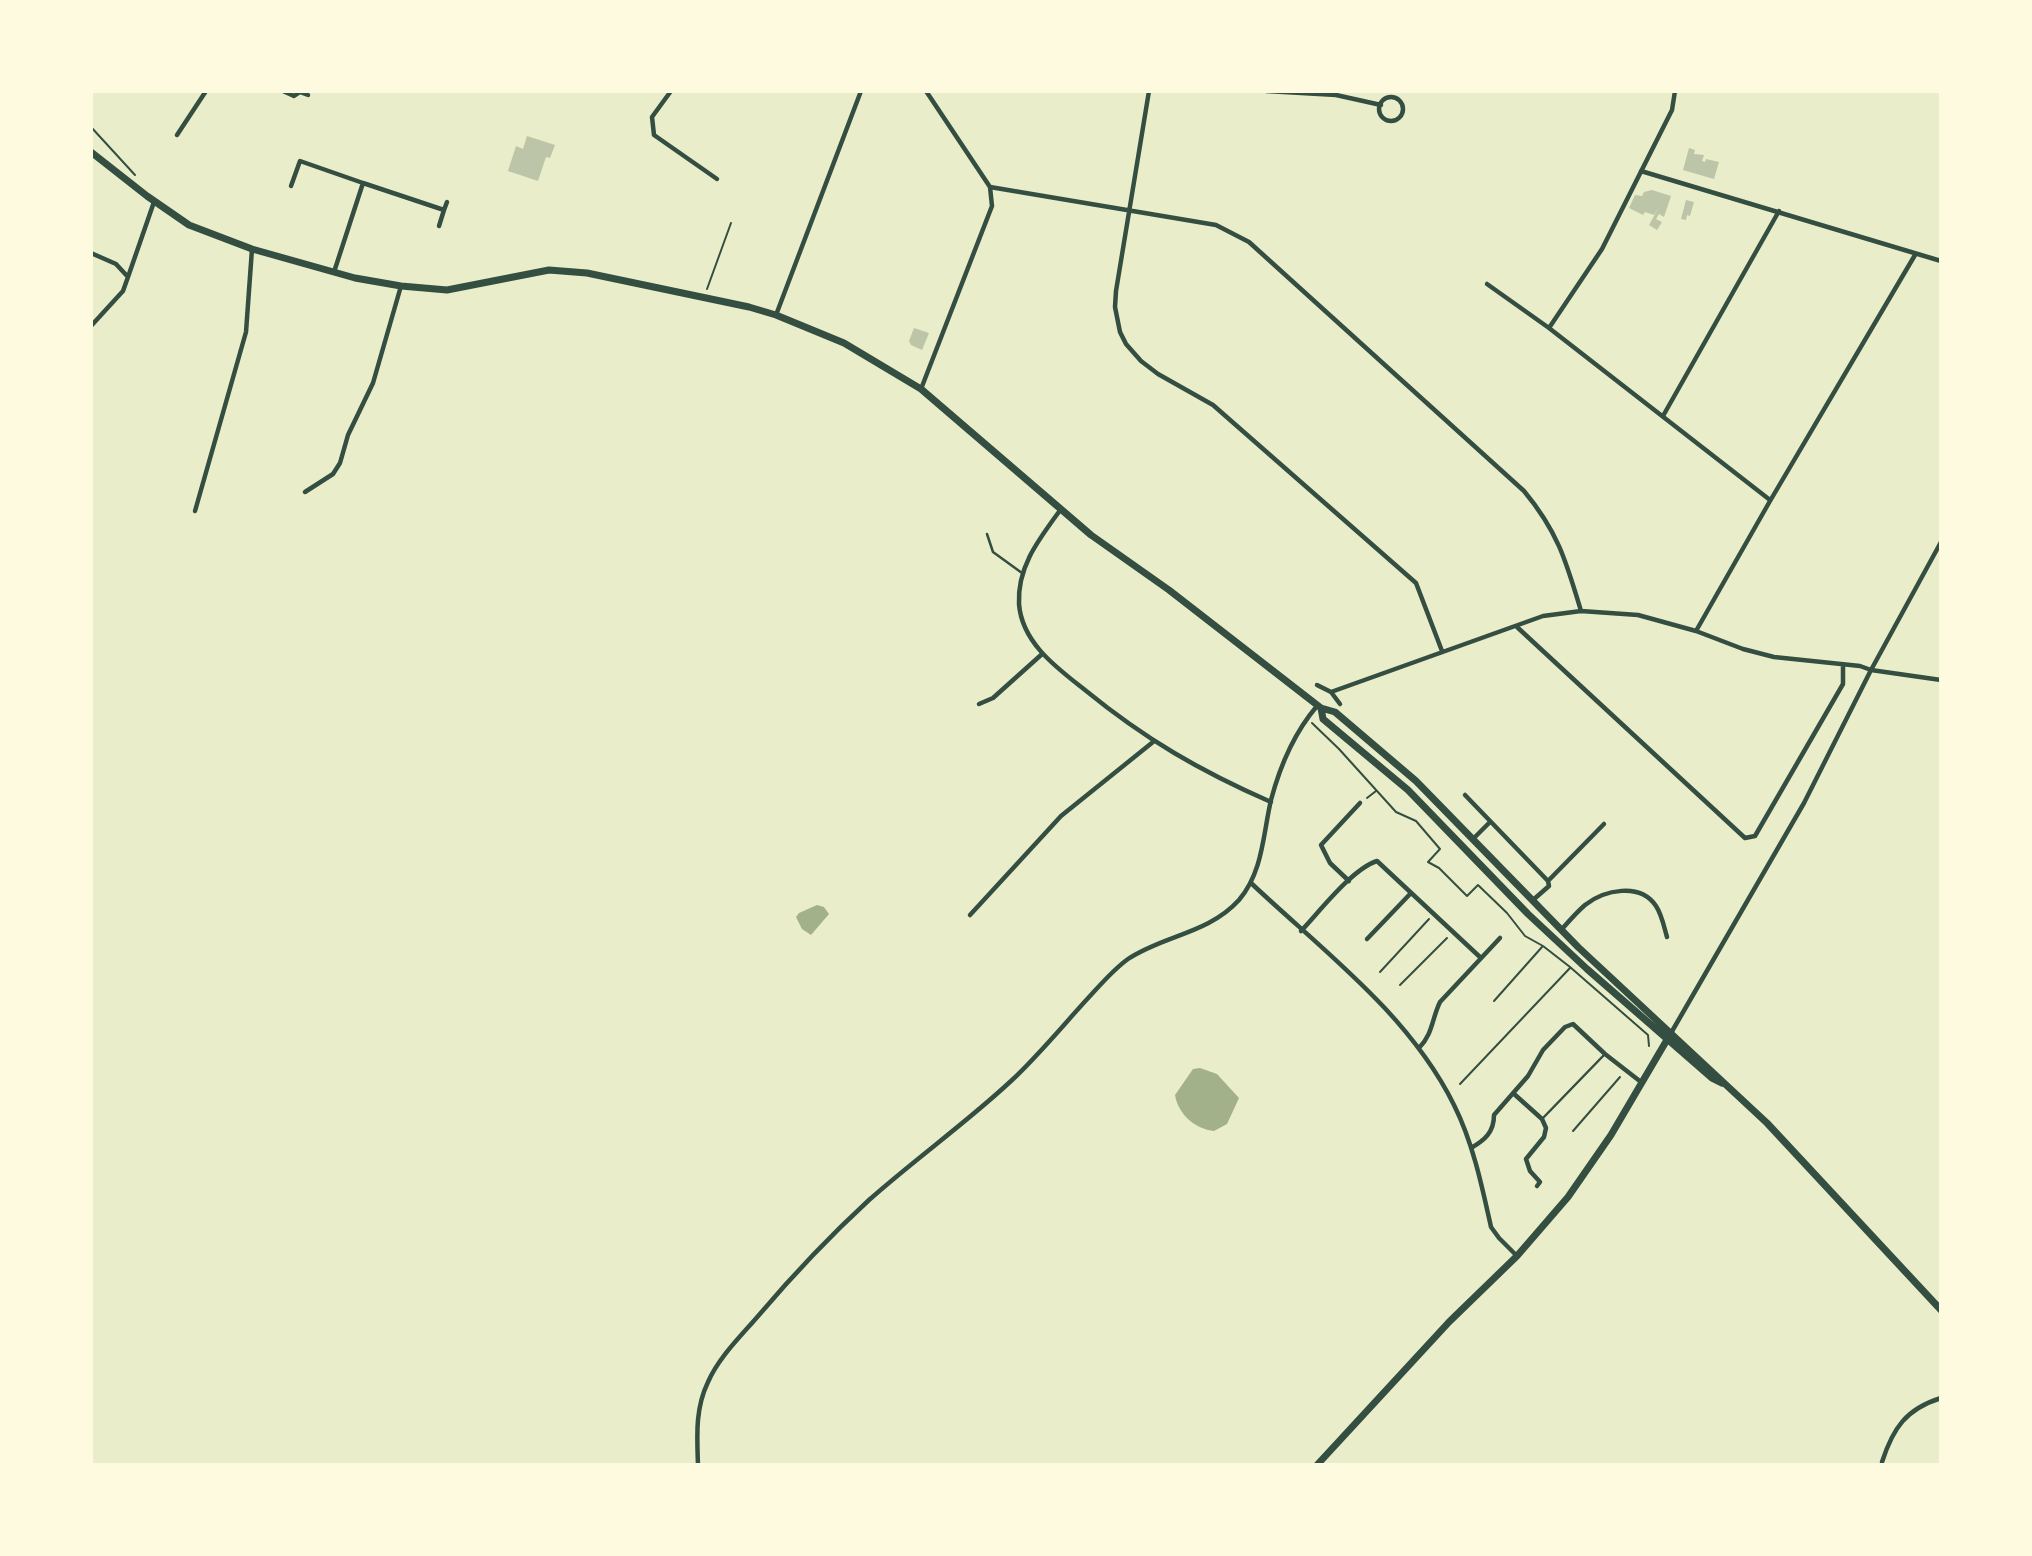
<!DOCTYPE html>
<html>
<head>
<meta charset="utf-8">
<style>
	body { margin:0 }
	#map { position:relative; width:2032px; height:1556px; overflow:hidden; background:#e9edc9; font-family:Lato,sans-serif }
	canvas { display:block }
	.frame { position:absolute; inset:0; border:93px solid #fefae0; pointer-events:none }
</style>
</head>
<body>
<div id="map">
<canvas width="2032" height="1556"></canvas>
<div class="frame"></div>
</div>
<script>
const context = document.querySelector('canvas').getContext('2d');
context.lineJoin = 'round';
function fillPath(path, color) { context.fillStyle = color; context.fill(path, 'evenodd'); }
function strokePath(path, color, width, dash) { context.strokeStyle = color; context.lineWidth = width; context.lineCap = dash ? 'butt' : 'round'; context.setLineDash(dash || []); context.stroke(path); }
fillPath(new Path2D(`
	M 817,905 L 824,907 L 829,914 L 811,935 L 802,929 L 796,917 L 799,913 Z
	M 1200,1068 L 1217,1074 L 1239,1098 L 1227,1124 L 1214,1131 C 1195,1129 1178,1114 1175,1095 L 1193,1069 Z`), '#a3b18a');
fillPath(new Path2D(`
	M 527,136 L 555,145 L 550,158 L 546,157 L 538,181 L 508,171 L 516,146 L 523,149 Z
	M 1689,148 L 1695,150 L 1694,154 L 1704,155 L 1702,161 L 1705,162 L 1706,159 L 1719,162 L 1714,179 L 1683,170 Z
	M 1652,190 L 1671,196 L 1664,217 L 1659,214 L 1656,219 L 1662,222 L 1657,230 L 1649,225 L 1659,207 L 1654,215 L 1645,212 L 1643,215 L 1629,208 L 1635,195 L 1642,196 L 1644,192 Z
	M 1686,200 L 1694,202 L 1690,216 L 1687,215 L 1686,220 L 1681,219 Z
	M 914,328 L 929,333 L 922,350 L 911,345 L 909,341 Z`), '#bcc5a7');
strokePath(new Path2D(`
	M 91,127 L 135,175
	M 707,289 L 731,223
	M 1312,723 L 1339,749 L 1396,812 L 1416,821 L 1440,849 L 1428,862 L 1439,868 L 1467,896 L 1478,885 L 1507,913 L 1525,936 L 1543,946 L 1570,967 L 1648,1035 L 1649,1046
	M 1367,798 L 1376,791
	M 1380,972 L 1429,919
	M 1400,985 L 1447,938
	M 1494,1001 L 1542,947
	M 1460,1084 L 1570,968
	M 1573,1131 L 1620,1077`), '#344e41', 2);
strokePath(new Path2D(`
	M 987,534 L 993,552 L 1022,573
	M 1542,1119 L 1605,1054`), '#344e41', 2.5);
strokePath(new Path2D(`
	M 283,91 L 294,96 L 300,92 L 308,95
	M 671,91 L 652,117 L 654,135 L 717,179
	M 1149,91 L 1116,291 L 1115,307 L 1120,332 L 1126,344 L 1141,361 L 1158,374 L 1213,405 L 1416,583 L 1442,651
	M 1266,91 L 1336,95 L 1381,105
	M1379 109a12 12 0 1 1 24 0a12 12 0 1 1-24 0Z
	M 177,135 L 206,91
	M 1641,171 L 1941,261
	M 291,186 L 300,161 L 363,183
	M 990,187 L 1216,225 L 1249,242 L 1524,491 C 1558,532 1566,561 1581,611
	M 444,210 L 447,202
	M 91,253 L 116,264 L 128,277 L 123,291 L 91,326
	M 334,272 L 363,183 L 444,210 L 439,226
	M 128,277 L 154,202
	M 1487,284 L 1549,328 L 1770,500
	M 776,315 L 861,91
	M 1549,328 L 1602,249 L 1672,110 L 1675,91
	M 921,389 L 992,206 L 990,187 L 926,91
	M 1663,416 L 1779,211
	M 305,492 L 333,474 L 340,463 L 348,435 L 373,383 L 401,286
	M 1061,509 C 1040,538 1017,566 1019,604 C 1022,643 1057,668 1085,690 C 1145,739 1200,771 1271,802
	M 195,511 L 246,332 L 252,249
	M 1517,627 L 1745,838 L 1755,836 L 1843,684 L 1843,666
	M 1696,631 L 1770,501 L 1915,255
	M 1317,685 L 1331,692 L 1340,704
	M 1331,692 L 1543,616 L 1581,611 L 1638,615 L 1696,631 L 1743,649 L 1774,657 L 1860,666 L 1871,670 L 1941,680
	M 979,704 L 993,698 L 1041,655
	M 1465,795 L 1548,881
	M 1473,839 L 1490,822
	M 1349,881 L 1330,863 L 1321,845 L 1360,803
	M 1251,883 C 1323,951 1409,1014 1454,1105 C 1473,1143 1482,1186 1491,1227 L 1499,1238 L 1517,1256
	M 1533,900 L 1549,886 L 1548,881 L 1604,824
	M 970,915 L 1061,816 L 1153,742
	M 1562,929 C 1569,921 1577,912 1585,905 C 1604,890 1640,882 1656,906 C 1662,915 1664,927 1667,937
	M 1301,931 C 1320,911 1352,869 1377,861 L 1481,958
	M 1367,939 L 1411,893
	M 1671,1033 L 1804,803 L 1871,670 L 1941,542
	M 1419,1048 C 1433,1034 1432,1018 1440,1002 L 1500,938
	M 1513,1093 L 1542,1119 L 1546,1128 L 1544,1137 L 1526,1159 L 1530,1171 L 1540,1182 L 1537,1186
	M 1471,1148 C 1485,1140 1494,1132 1494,1115 L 1528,1076 L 1543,1050 L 1565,1027 L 1573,1024 L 1605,1054 L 1641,1082
	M 1882,1462 C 1893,1428 1906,1409 1941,1398
	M 698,1465 C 697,1436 695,1409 708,1382 C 719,1357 741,1336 759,1315 C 793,1275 830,1236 869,1200 C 915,1159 966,1123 1011,1081 C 1039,1055 1064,1024 1090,996 C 1102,983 1114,969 1128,959 C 1164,935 1208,934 1239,900 C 1263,872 1263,834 1271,800 C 1280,766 1294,733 1317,706`), '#344e41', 4.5);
strokePath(new Path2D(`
	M 91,152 L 147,196 L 189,225 L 252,249 L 355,278 L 401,286 L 447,290 L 549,270 L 587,273 L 749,307 L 776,315 L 844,343 L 921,389 L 1091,535 L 1169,590 L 1321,708 L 1335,712 L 1416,781 L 1578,947 L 1767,1123 L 1941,1310
	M 1321,708 L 1323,719 L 1408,790 L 1528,914 L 1587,969 L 1712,1078 L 1722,1083
	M 1317,1465 L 1449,1322 L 1517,1256 L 1568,1197 L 1611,1135 L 1671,1033`), '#344e41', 7);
</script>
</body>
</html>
